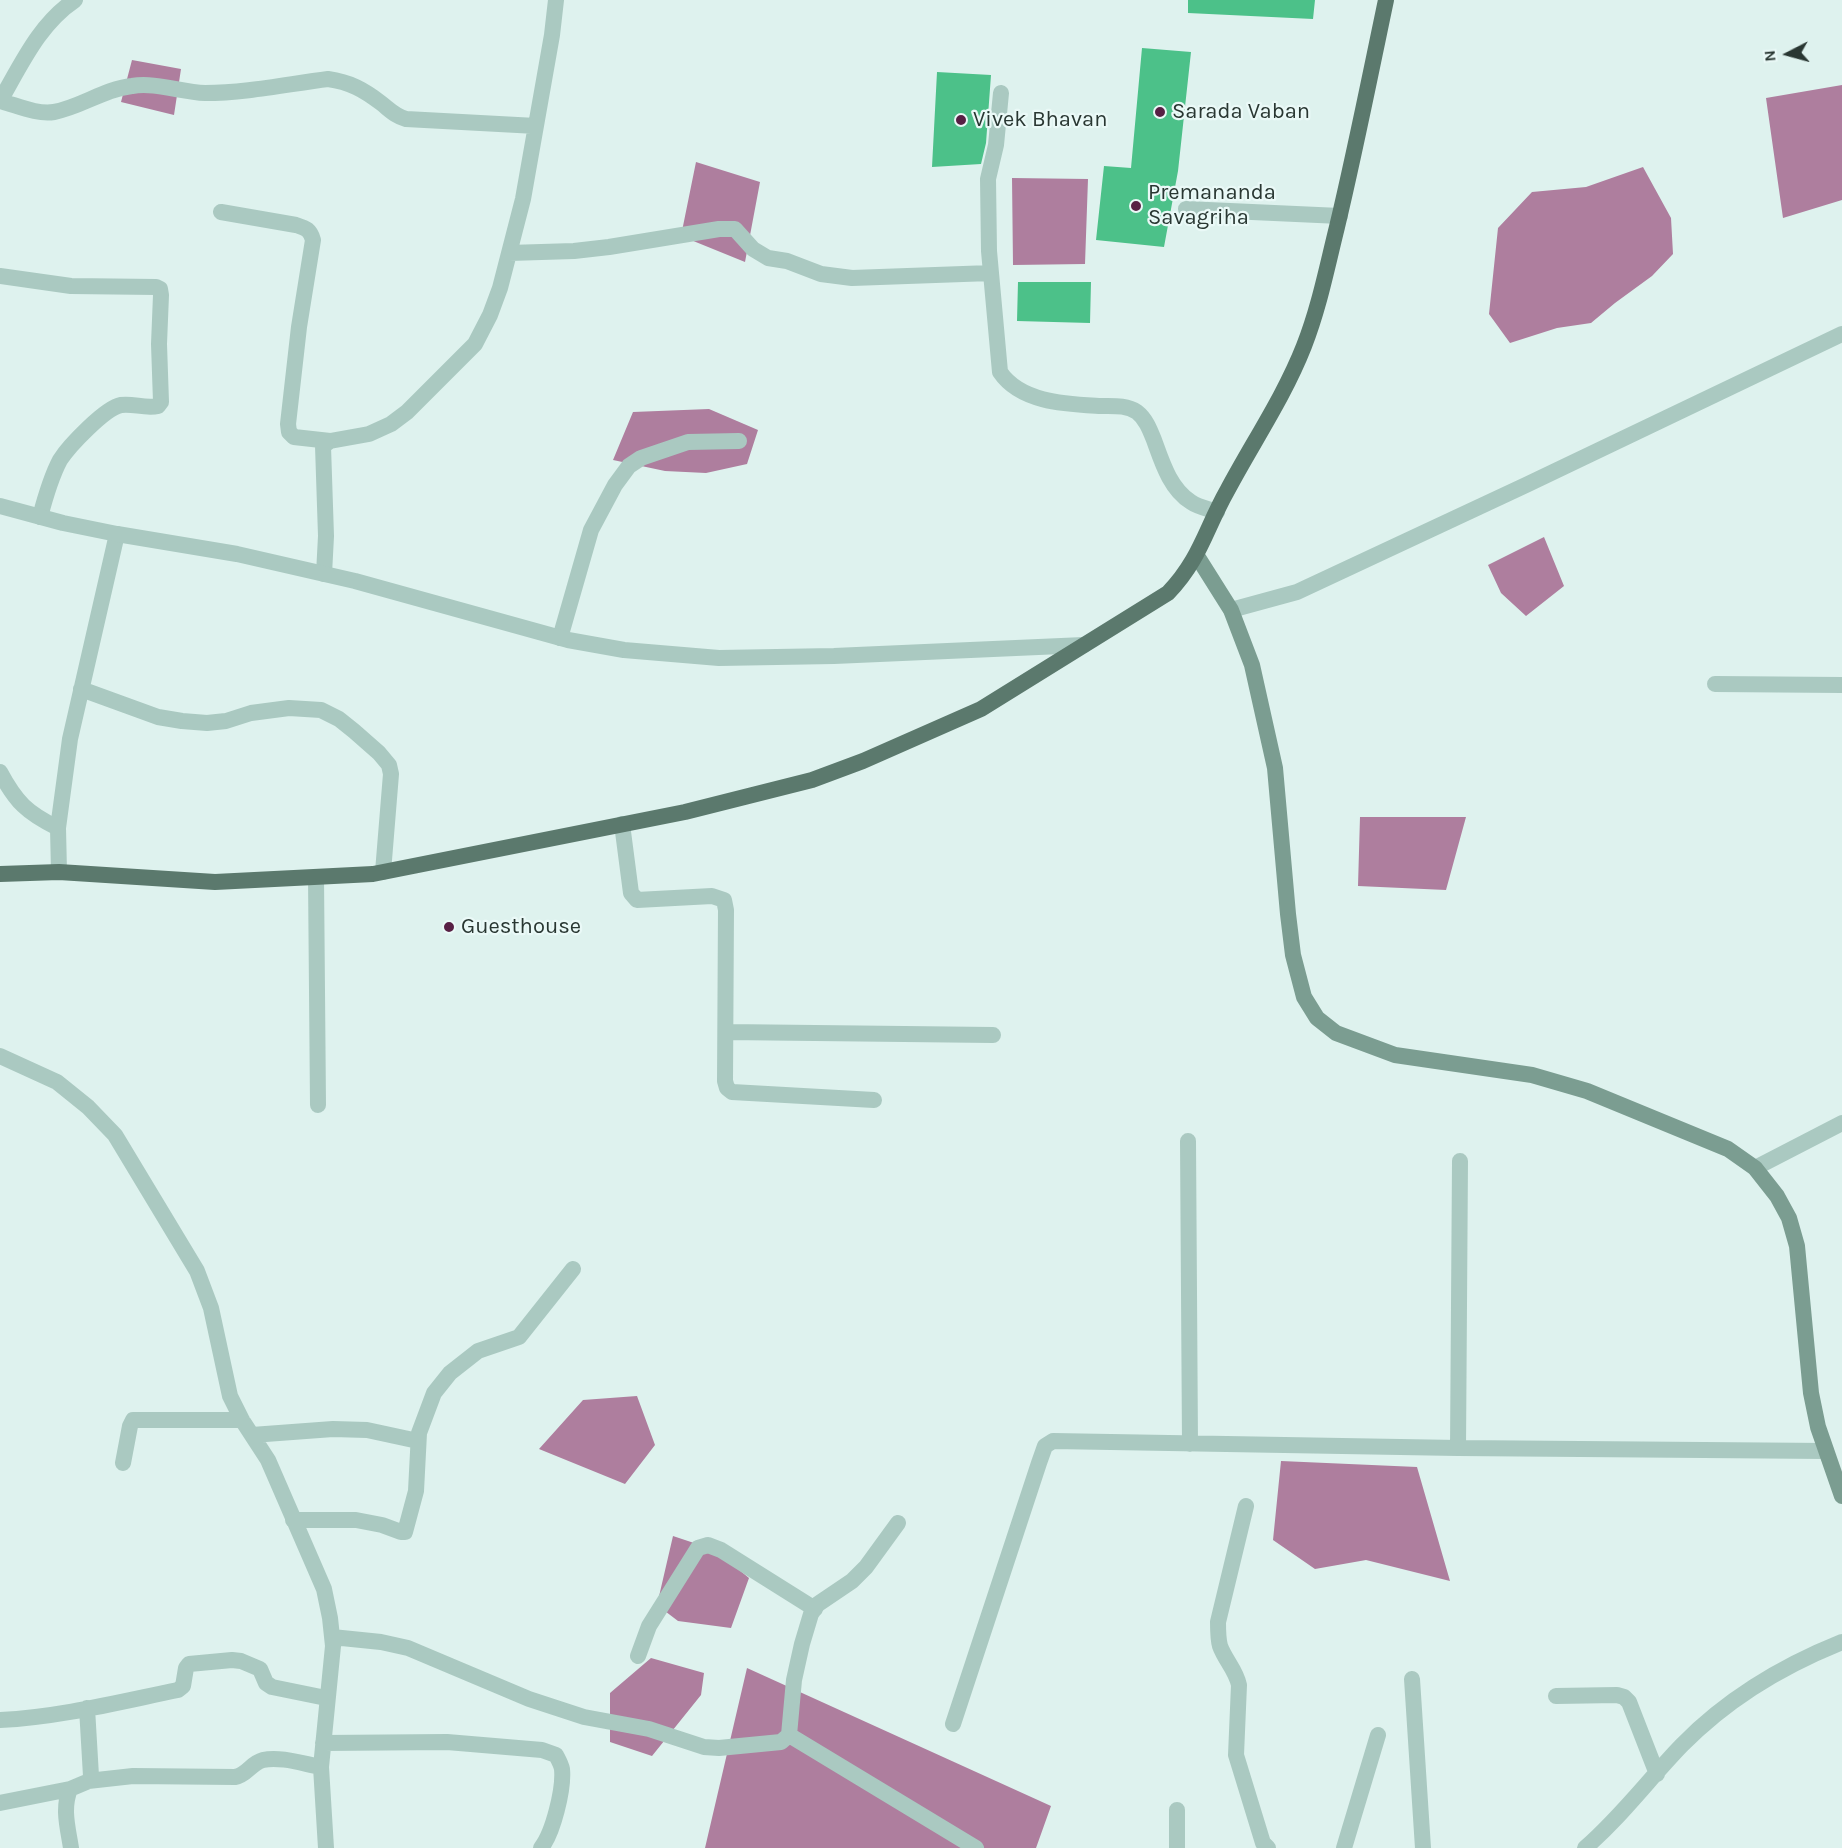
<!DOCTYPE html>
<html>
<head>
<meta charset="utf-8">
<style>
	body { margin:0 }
	#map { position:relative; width:1842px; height:1848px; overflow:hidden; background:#def2ee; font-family:Karla,sans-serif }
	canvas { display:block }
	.north { position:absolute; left:1758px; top:24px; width:60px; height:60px; -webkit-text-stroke:4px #eaf9f7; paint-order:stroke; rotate:264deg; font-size:16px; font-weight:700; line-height:24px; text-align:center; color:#293732 }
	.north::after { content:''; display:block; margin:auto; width:21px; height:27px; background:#293732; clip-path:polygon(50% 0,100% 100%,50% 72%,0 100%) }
</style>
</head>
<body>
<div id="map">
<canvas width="1842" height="1848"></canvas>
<div class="north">N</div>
</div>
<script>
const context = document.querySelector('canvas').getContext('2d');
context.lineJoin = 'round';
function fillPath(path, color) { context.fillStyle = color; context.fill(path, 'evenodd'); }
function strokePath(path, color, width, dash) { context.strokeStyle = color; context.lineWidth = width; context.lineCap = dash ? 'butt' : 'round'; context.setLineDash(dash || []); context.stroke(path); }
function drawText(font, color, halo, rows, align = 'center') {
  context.font = font + ' Karla,sans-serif'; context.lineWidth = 4.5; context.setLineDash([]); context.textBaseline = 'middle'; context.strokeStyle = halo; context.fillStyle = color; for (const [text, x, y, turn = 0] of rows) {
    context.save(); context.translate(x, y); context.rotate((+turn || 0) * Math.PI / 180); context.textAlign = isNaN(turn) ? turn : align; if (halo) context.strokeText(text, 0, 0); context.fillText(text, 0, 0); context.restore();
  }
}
fillPath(new Path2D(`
	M 132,60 L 181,69 L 174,115 L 121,102 Z
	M 1842,85 L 1842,200 L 1783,218 L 1766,98 Z
	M 696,162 L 760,182 L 745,262 L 681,236 Z
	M 1643,167 L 1671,218 L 1673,254 L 1652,276 L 1615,303 L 1591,323 L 1557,328 L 1510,343 L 1489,314 L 1498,228 L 1532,192 L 1586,187 Z
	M 1012,178 L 1088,179 L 1085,264 L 1013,265 Z
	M 709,409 L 758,430 L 747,464 L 706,473 L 665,471 L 613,460 L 633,412 Z
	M 1544,537 L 1564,586 L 1526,616 L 1501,593 L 1488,565 Z
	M 1360,817 L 1466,817 L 1446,890 L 1358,886 Z
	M 637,1396 L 655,1445 L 625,1484 L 539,1449 L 583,1400 Z
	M 1281,1461 L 1417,1467 L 1450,1581 L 1366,1560 L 1315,1569 L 1273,1540 Z
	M 673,1536 L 715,1550 L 749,1578 L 731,1628 L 678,1621 L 657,1605 Z
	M 651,1658 L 704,1673 L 701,1695 L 652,1756 L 610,1742 L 610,1693 Z
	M 747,1668 L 1051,1806 L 1036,1848 L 705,1848 Z`), '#ae7e9e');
fillPath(new Path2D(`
	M 1188,0 L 1315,0 L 1313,19 L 1188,13 Z
	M 1142,48 L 1191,52 L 1178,171 L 1164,247 L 1096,240 L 1104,166 L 1131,168 Z
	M 937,72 L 991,75 L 986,143 L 981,164 L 932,167 Z
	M 1018,282 L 1091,282 L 1090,323 L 1017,321 Z`), '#4cc189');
strokePath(new Path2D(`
	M 1001,93 L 996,145 L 988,179 L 989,251 L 1000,372 C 1021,403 1067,404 1101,406 C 1114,406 1127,405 1137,412 C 1146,419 1150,430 1154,440 C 1162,462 1170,489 1191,502 C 1198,507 1209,509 1217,512
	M 0,101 C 16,105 37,115 54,112 C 81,107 104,89 132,86 C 155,82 181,92 205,93 C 246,93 288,84 328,79 C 350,82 364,90 381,103 C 390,110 395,116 406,119 L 536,126
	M 0,101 C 21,65 39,24 75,0
	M 1186,209 L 1340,216
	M 221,212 L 296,225 C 305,228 310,229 313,240 L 299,327 L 288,424 L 289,432 L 294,437 L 330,441
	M 509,253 L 574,251 L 609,247 L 719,229 L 735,229 L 753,249 L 768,258 L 787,261 L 821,274 L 852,278 L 991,273
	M 0,276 L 71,286 L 156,287 L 160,289 L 161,295 L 159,344 L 161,402 L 158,406 C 145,409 133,403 121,405 C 105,408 69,446 60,460 C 51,477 45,498 40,517
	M 324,574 L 326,536 L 323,446 L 330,441 L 369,434 L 391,424 L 407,412 L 475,344 L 490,315 L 500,288 L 523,199 L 552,35 L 556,0
	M 1231,610 L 1297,592 L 1526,485 L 1842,334
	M 560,638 L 591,530 L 615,485 L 629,466 L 641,458 L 688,442 L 739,441
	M 1715,684 L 1842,685
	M 81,689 L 158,717 L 182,721 L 207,723 L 226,721 L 251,713 L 289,708 L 321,710 L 339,719 L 354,731 L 379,753 L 389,765 L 391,774 L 383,872
	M 0,772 C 16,802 27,813 58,828
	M 622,824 L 631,893 L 637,900 L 712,896 L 724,900 L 726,910 L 725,1081 L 727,1088 L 732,1092 L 874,1100
	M 59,872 L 58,828 L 70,739 L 117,534
	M 316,877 L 318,1105
	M 726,1032 L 993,1035
	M 0,1056 L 57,1082 L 88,1107 L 115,1135 L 197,1271 L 211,1308 L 230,1396 L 242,1420 L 268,1460 L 324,1589 L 330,1618 L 333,1646 L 321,1767 L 326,1848
	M 1188,1141 L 1190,1444
	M 1755,1168 L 1842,1123
	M 252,1435 L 333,1429 L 367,1430 L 418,1441
	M 1458,1448 L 1460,1161
	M 123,1463 L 130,1426 L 133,1420 L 242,1420
	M 1246,1506 L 1218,1622 C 1218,1630 1218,1639 1220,1646 C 1225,1660 1236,1670 1239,1685 L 1236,1755 L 1263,1843 L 1268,1848
	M 293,1520 L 356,1520 L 382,1525 L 401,1532 L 405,1532 L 416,1491 L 419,1433 L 434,1393 L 450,1373 L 478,1351 L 519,1337 L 573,1269
	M 332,1637 L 381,1642 L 408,1648 L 529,1699 L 584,1717 L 649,1729 L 704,1747 L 719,1748 L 781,1742 L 789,1735 L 794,1680 L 802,1644 L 811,1614 L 818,1604 L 852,1581 L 866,1567 L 898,1523
	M 638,1656 L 649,1626 L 698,1548 L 708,1545 L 721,1550 L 815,1609
	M 1412,1679 L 1423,1848
	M 1556,1696 L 1617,1695 L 1624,1697 L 1629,1702 L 1657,1774
	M 0,1720 C 60,1717 119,1702 178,1690 L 183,1686 L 186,1668 L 189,1664 L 232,1660 L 241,1661 L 260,1669 L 266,1683 L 272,1687 L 326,1698
	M 953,1724 L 1039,1463 L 1045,1446 L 1053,1441 L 1458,1448 L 1826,1451
	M 789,1735 L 976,1848
	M 323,1743 L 447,1742 L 542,1750 L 556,1755 C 558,1759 561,1764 562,1769 C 564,1789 553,1833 541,1848
	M 88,1781 L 133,1776 L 235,1777 C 247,1775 251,1763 263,1760 C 280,1756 304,1764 321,1767
	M 0,1803 L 70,1789
	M 1177,1810 L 1177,1848
	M 71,1848 C 68,1828 62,1809 70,1789 L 89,1781 L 91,1776 L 87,1708
	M 1344,1848 L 1378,1735
	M 1585,1848 C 1621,1817 1649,1779 1682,1745 C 1727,1699 1782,1666 1842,1642`), '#aac9c1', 16);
strokePath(new Path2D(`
	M 0,506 L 63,523 L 117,534 L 237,554 L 355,581 L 568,640 L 624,650 L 719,658 L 834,656 L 1084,645`), '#aac9c1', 16);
strokePath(new Path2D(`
	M 1197,556 L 1231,610 L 1252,665 L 1275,768 L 1288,914 L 1293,955 L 1304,997 L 1317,1018 L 1336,1033 L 1395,1055 L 1532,1075 L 1587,1091 L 1728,1149 L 1755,1168 L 1777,1196 L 1789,1218 L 1797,1246 L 1811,1393 L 1818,1427 L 1842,1496`), '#7b9d91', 16);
strokePath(new Path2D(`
	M 0,874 L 59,872 L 215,882 L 373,874 L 685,812 L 812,780 L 863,761 L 981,709 L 1168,593 C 1200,560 1206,528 1227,491 C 1253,442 1284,397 1304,346 C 1319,308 1327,267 1337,227 C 1355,152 1370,76 1386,0`), '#5b796d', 16);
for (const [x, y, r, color] of [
	[1160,112,6,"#572044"],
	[961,120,6,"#572044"],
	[1136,206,6,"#572044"],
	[449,927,6,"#572044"]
]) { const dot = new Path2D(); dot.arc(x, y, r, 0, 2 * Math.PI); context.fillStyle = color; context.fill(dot); strokePath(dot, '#eaf9f7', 2); }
drawText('22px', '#293732', '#eaf9f7', [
	["Sarada Vaban",1172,112],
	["Vivek Bhavan",973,120],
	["Premananda",1148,193],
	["Savagriha",1148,218],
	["Guesthouse",461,927]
], 'left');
</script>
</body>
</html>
